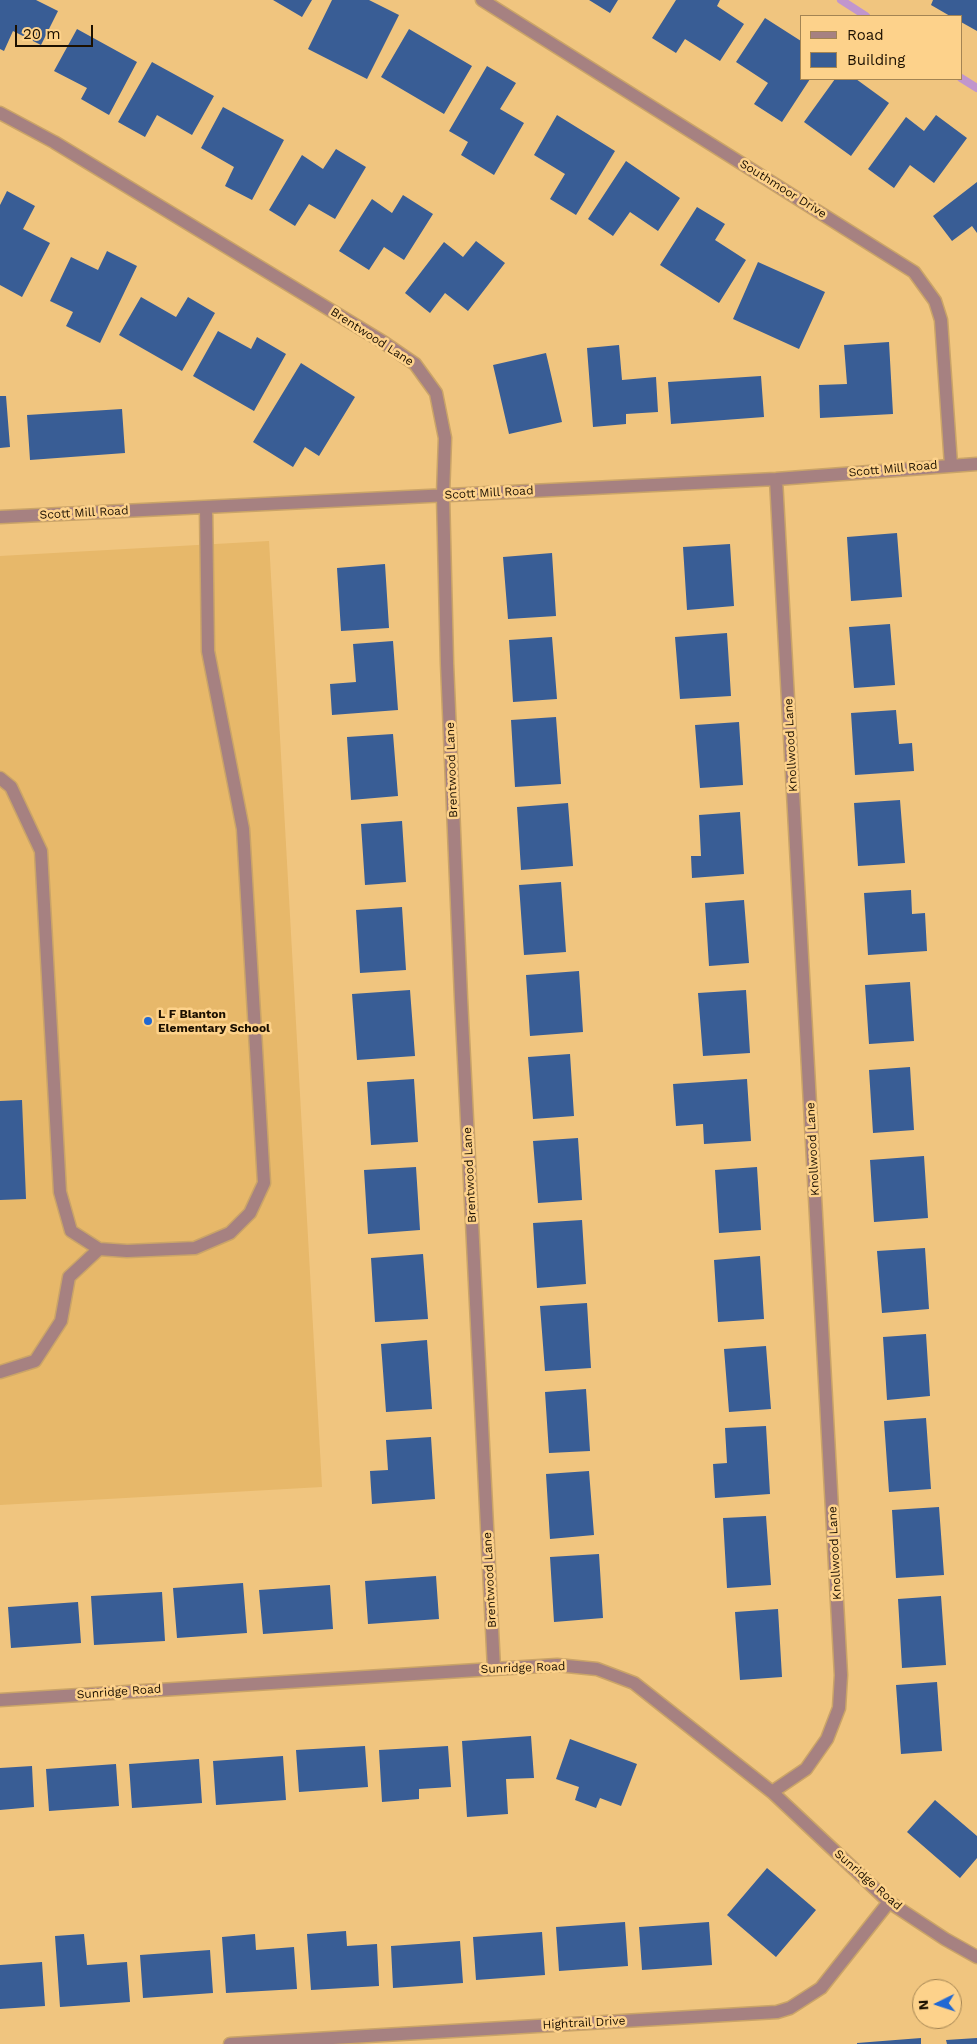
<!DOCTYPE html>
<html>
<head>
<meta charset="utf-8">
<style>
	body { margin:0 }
	#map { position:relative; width:977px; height:2044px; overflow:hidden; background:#f0c57f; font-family:"Work Sans",sans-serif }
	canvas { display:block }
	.legend { position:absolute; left:800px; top:15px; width:162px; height:65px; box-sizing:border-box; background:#fdd28b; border:1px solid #a38453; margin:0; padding:6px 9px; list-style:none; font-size:15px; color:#1c1000 }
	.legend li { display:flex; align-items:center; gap:10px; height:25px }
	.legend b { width:25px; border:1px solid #a38453 }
	.north { position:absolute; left:912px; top:1979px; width:50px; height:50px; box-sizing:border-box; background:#fdd28b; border:1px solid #a38453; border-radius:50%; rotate:266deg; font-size:14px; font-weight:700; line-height:20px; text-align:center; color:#1c1000 }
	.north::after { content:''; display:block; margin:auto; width:18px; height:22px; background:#2068d3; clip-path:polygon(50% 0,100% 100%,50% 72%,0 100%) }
	.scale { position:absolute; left:15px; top:25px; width:78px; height:22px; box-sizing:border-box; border:2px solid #1c1000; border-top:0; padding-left:6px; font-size:15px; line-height:18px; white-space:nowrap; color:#1c1000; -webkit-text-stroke:4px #fdd28b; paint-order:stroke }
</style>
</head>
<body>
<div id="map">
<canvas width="977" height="2044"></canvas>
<ul class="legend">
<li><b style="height:6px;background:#a68181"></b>Road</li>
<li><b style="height:14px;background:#395d95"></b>Building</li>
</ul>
<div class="north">N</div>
<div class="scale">20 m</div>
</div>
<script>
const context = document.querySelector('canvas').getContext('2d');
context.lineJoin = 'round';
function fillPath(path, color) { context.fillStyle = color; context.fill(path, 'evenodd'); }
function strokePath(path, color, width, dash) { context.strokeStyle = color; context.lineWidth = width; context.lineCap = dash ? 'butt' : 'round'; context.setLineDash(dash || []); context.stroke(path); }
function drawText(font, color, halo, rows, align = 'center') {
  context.font = font + ' "Work Sans",sans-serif'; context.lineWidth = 5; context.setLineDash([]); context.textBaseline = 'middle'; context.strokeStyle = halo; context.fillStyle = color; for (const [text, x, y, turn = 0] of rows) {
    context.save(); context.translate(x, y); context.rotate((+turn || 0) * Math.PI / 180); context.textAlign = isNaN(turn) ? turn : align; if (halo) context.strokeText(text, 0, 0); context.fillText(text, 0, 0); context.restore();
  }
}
fillPath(new Path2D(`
	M 269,541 L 322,1487 L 0,1505 L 0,556 Z`), '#e7b86a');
strokePath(new Path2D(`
	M 841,0 L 866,16
	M 961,78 L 977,88`), '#c196cd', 8);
fillPath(new Path2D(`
	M 0,0 L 36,0 L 58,11 L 41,45 L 13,31 L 4,51 L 0,49 Z
	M 273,0 L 312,0 L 302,17 Z
	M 332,0 L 369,0 L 399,15 L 367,79 L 308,49 Z
	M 589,0 L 618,0 L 610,13 Z
	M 676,0 L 720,0 L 717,6 L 744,24 L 720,61 L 685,39 L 676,53 L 652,38 Z
	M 933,0 L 977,0 L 977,31 L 961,22 L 961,16 L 950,16 L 931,5 Z
	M 765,18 L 801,41 L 801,79 L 810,79 L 782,122 L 754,104 L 768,83 L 736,62 Z
	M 77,29 L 137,62 L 109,115 L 81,99 L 87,88 L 54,71 Z
	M 409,29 L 472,66 L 444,114 L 381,77 Z
	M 152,62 L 214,96 L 192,135 L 157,115 L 145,137 L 118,122 Z
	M 487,66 L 516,83 L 500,109 L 524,123 L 494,175 L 461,155 L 468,142 L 449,131 Z
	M 835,79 L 856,79 L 889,103 L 851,156 L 804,122 Z
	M 223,107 L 284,140 L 252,200 L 225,186 L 234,167 L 201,148 Z
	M 557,115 L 615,151 L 576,215 L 550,199 L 565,174 L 534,155 Z
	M 936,115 L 967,138 L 934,183 L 910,165 L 894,188 L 868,169 L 906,117 L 924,131 Z
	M 336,149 L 366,167 L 335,219 L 309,204 L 295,226 L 269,210 L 302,155 L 323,169 Z
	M 626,161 L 680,198 L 658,231 L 630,212 L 613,236 L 588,219 Z
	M 977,182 L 977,233 L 972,226 L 952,241 L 933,216 Z
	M 7,191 L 35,206 L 23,229 L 50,243 L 22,297 L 0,285 L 0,205 Z
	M 403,195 L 433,214 L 404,260 L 384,247 L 369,270 L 339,251 L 372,199 L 392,213 Z
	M 697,207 L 725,224 L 715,240 L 746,260 L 719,303 L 660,265 Z
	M 476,241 L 505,263 L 468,311 L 445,293 L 430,313 L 405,293 L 444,242 L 463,257 Z
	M 107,251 L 137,266 L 100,343 L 66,326 L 73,312 L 50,301 L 71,257 L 98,270 Z
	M 758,262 L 825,292 L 799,349 L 733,319 Z
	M 141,297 L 176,317 L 188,297 L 215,313 L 182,371 L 119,335 Z
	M 218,331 L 251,349 L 257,337 L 286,354 L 254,411 L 193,376 Z
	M 889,342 L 893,414 L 820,418 L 819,385 L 847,384 L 844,345 Z
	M 619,345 L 622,380 L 656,377 L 658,412 L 626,414 L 626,424 L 593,427 L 587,348 Z
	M 546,353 L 562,422 L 509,434 L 493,365 Z
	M 301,363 L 355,397 L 319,456 L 305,447 L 293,467 L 253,442 Z
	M 761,376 L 764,417 L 671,424 L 668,382 Z
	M 0,396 L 6,396 L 10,447 L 0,448 Z
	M 122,409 L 125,453 L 30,460 L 27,415 Z
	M 897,533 L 902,597 L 851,601 L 847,537 Z
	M 730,544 L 734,606 L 687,610 L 683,547 Z
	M 552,553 L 556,616 L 508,619 L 503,557 Z
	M 385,564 L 389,628 L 341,631 L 337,568 Z
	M 890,624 L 895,685 L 854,688 L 849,627 Z
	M 727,633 L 731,696 L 680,699 L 675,637 Z
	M 552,637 L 557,699 L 513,702 L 509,640 Z
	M 393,641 L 398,710 L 332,715 L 330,684 L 356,682 L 353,644 Z
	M 896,710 L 899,744 L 912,743 L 914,771 L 855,775 L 851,713 Z
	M 556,717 L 561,784 L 515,787 L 511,720 Z
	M 739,722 L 743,785 L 700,788 L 695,725 Z
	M 393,734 L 398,796 L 351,800 L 347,737 Z
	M 900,800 L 905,863 L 858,866 L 854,803 Z
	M 568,803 L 573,866 L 521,870 L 517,807 Z
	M 740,812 L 744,874 L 692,878 L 691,856 L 701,856 L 699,815 Z
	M 402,821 L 406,882 L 365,885 L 361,824 Z
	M 561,882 L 566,952 L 524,955 L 519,885 Z
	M 911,890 L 912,914 L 925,913 L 927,951 L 868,955 L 864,893 Z
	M 744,900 L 749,963 L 709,966 L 705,903 Z
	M 402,907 L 406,970 L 360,973 L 356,910 Z
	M 579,971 L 583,1032 L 530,1036 L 526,975 Z
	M 910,982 L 914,1041 L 869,1044 L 865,985 Z
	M 410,990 L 415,1056 L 357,1060 L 352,994 Z
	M 746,990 L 750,1053 L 703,1056 L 698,993 Z
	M 570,1054 L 574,1116 L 533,1119 L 528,1057 Z
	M 910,1067 L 914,1130 L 873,1133 L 869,1070 Z
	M 414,1079 L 418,1142 L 371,1145 L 367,1082 Z
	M 747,1079 L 751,1141 L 704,1144 L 703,1124 L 676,1126 L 673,1084 Z
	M 22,1100 L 26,1199 L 0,1200 L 0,1101 Z
	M 578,1138 L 582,1200 L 538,1203 L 533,1141 Z
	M 924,1156 L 928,1218 L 874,1222 L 870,1160 Z
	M 416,1167 L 420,1230 L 368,1234 L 364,1170 Z
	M 757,1167 L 761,1230 L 719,1233 L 715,1170 Z
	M 582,1220 L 586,1284 L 537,1288 L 533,1223 Z
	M 925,1248 L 929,1309 L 882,1313 L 877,1251 Z
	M 423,1254 L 428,1319 L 375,1322 L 371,1258 Z
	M 760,1256 L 764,1319 L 718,1322 L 714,1260 Z
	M 587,1303 L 591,1368 L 545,1371 L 540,1306 Z
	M 926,1334 L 930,1396 L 887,1400 L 883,1337 Z
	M 427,1340 L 432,1409 L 386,1412 L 381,1344 Z
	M 766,1346 L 771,1409 L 729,1412 L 724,1349 Z
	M 586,1389 L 590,1451 L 549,1453 L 545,1392 Z
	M 926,1418 L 931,1489 L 889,1492 L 884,1421 Z
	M 766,1426 L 770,1494 L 715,1498 L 713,1464 L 727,1463 L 725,1428 Z
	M 431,1437 L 435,1499 L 372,1504 L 370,1471 L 388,1470 L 386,1440 Z
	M 589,1471 L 594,1535 L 550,1539 L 546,1474 Z
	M 939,1507 L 944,1575 L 896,1578 L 892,1510 Z
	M 766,1516 L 771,1585 L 727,1588 L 723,1518 Z
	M 599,1554 L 603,1618 L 554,1622 L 550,1557 Z
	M 436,1576 L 439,1619 L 368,1624 L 365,1581 Z
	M 243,1583 L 247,1633 L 177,1638 L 173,1588 Z
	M 330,1585 L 333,1629 L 263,1634 L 259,1590 Z
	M 162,1592 L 165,1641 L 94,1645 L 91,1596 Z
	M 941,1596 L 946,1665 L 902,1668 L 898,1599 Z
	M 78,1602 L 81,1643 L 11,1648 L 8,1607 Z
	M 778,1609 L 782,1677 L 740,1680 L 735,1612 Z
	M 937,1682 L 942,1751 L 901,1754 L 896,1685 Z
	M 531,1736 L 534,1778 L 506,1779 L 508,1814 L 467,1817 L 462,1741 Z
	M 570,1739 L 637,1764 L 621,1806 L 600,1798 L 596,1808 L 575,1800 L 579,1787 L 556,1779 Z
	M 365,1746 L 368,1787 L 299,1792 L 296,1750 Z
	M 448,1746 L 451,1787 L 419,1789 L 419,1799 L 382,1802 L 379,1750 Z
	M 283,1756 L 286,1800 L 216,1805 L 213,1761 Z
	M 199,1759 L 202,1803 L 132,1808 L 129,1764 Z
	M 116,1764 L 119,1806 L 49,1811 L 46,1769 Z
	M 32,1766 L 34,1807 L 0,1810 L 0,1768 Z
	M 935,1800 L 977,1836 L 977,1858 L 960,1878 L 907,1832 Z
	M 767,1868 L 816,1910 L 776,1957 L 727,1915 Z
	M 625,1922 L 628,1966 L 559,1971 L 556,1927 Z
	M 709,1922 L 712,1965 L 642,1970 L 639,1927 Z
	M 346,1931 L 347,1946 L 377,1944 L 379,1986 L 311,1990 L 307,1934 Z
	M 542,1932 L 545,1975 L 476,1980 L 473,1937 Z
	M 84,1934 L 87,1965 L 127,1962 L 130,2002 L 60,2007 L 55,1936 Z
	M 255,1934 L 256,1950 L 294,1947 L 297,1989 L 226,1993 L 222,1937 Z
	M 460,1941 L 463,1983 L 393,1988 L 391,1946 Z
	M 210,1950 L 213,1993 L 143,1998 L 140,1955 Z
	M 42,1962 L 45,2006 L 0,2009 L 0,1965 Z
	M 921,2038 L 921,2044 L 857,2044 L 857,2043 Z
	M 977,2038 L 977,2044 L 947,2044 L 946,2040 Z`), '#395d95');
const minor = new Path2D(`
	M 482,0 L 914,272 L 935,301 L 941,320 L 951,465
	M 0,113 L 54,142 L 383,342 L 415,364 L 436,393 L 445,438 L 443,495 L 447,663 L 461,998 L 494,1669
	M 0,517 L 776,479 L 977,464
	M 0,778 L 11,787 L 41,851 L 60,1192 L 71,1231 L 99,1249 L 127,1251 L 195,1248 L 230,1233 L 250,1213 L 264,1183 L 243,829 L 208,651 L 206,507
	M 0,1372 L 35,1361 L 61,1321 L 69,1277 L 99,1249
	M 0,1700 L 557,1665 L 597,1669 L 634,1683 L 772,1792 L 889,1902 L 945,1939 L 977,1957
	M 772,1792 L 806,1769 L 827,1739 L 839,1708 L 841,1675 L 776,479
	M 230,2044 L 777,2012 L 790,2008 L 821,1988 L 889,1902`);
strokePath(minor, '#caa468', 15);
strokePath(minor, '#a68181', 12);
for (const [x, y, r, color] of [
	[148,1021,5,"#2068d3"]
]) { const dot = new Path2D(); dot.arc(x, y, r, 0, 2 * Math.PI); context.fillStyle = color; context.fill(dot); strokePath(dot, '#fdd28b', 2); }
drawText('12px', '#1c1000', '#fdd28b', [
	["Southmoor Drive",783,189,32],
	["Brentwood Lane",372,337,33],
	["Scott Mill Road",893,469,-5],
	["Scott Mill Road",489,493,-3],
	["Scott Mill Road",84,513,-3],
	["Knollwood Lane",791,745,-93],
	["Brentwood Lane",452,770,-92],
	["Knollwood Lane",813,1149,-93],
	["Brentwood Lane",470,1175,-93],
	["Knollwood Lane",835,1553,-93],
	["Brentwood Lane",490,1580,-93],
	["Sunridge Road",523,1668,-2],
	["Sunridge Road",119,1692,-4],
	["Sunridge Road",868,1880,41],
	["Hightrail Drive",584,2023,-3]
]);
drawText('bold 12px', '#1c1000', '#fdd28b', [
	["L F Blanton",158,1014],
	["Elementary School",158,1028]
], 'left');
</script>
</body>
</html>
